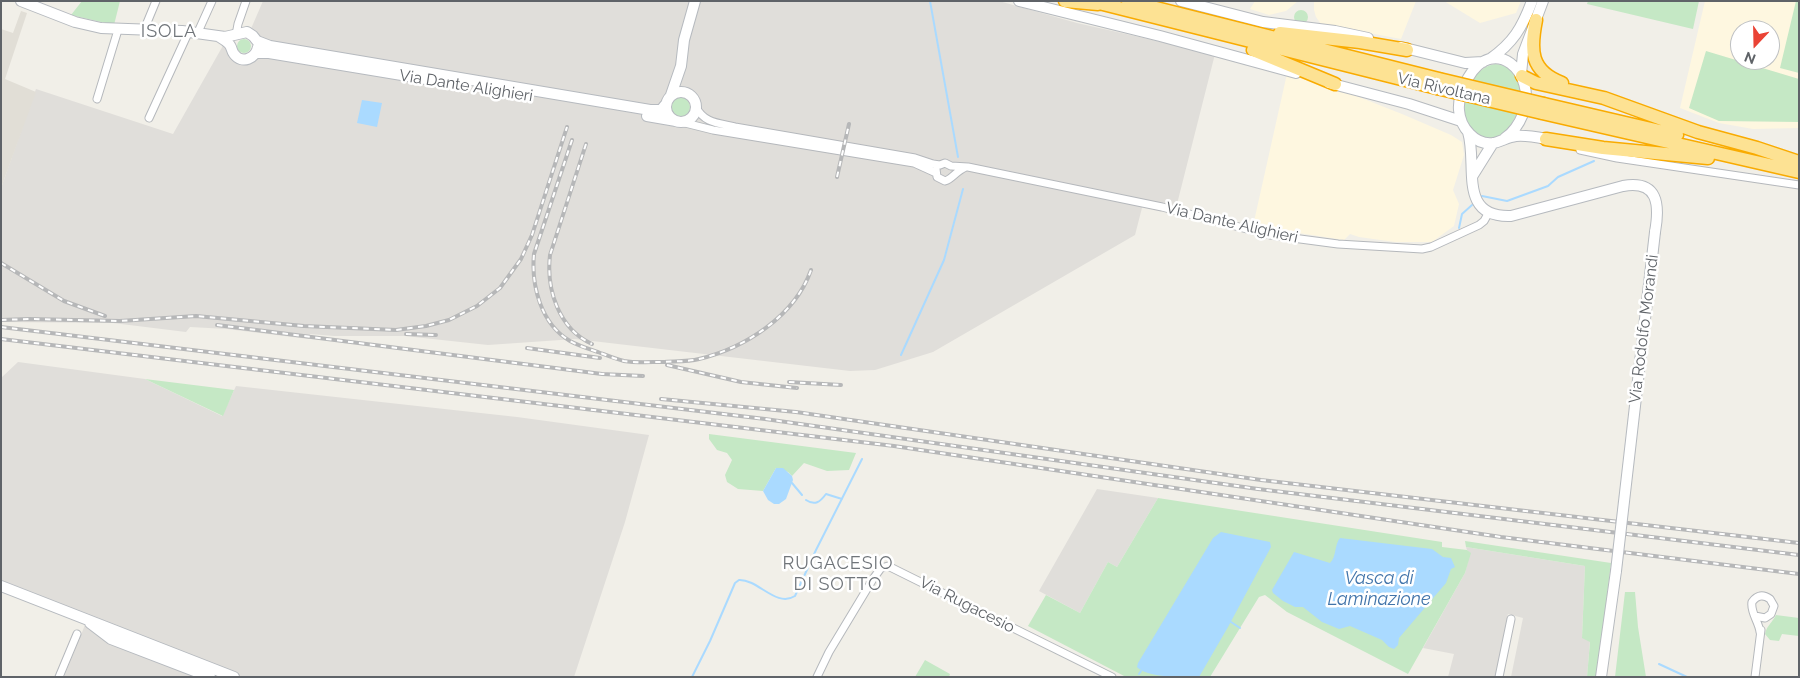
<!DOCTYPE html>
<html>
<head>
<meta charset="utf-8">
<style>
	body { margin:0 }
	#map { position:relative; width:1800px; height:678px; overflow:hidden; background:#f1efe8; font-family:Raleway,sans-serif }
	canvas { display:block }
	.frame { position:absolute; inset:0; border:2px solid #5f6368; pointer-events:none }
	.north { position:absolute; left:1730px; top:20px; width:50px; height:50px; box-sizing:border-box; background:#fff; border:1px solid #bfc1c3; border-radius:50%; rotate:201deg; font-size:14px; font-weight:700; line-height:20px; text-align:center; color:#5f6368 }
	.north::after { content:''; display:block; margin:auto; width:18px; height:22px; background:#ea4335; clip-path:polygon(50% 0,100% 100%,50% 72%,0 100%) }
</style>
</head>
<body>
<div id="map">
<canvas width="1800" height="678"></canvas>
<div class="frame"></div>
<div class="north">N</div>
</div>
<script>
const context = document.querySelector('canvas').getContext('2d');
context.lineJoin = 'round';
function fillPath(path, color) { context.fillStyle = color; context.fill(path, 'evenodd'); }
function strokePath(path, color, width, dash) { context.strokeStyle = color; context.lineWidth = width; context.lineCap = dash ? 'butt' : 'round'; context.setLineDash(dash || []); context.stroke(path); }
function drawText(font, color, halo, rows, align = 'center') {
  context.font = font + ' Raleway,sans-serif'; context.lineWidth = 5; context.setLineDash([]); context.textBaseline = 'middle'; context.strokeStyle = halo; context.fillStyle = color; for (const [text, x, y, turn = 0] of rows) {
    context.save(); context.translate(x, y); context.rotate((+turn || 0) * Math.PI / 180); context.textAlign = isNaN(turn) ? turn : align; if (halo) context.strokeText(text, 0, 0); context.fillText(text, 0, 0); context.restore();
  }
}
fillPath(new Path2D(`
	M 1255,1 L 1298,1 L 1286,11 L 1269,15 L 1250,9 Z
	M 1314,1 L 1416,1 L 1401,39 L 1321,24 L 1316,17 L 1314,10 Z
	M 1444,1 L 1521,1 L 1516,13 L 1480,23 Z
	M 1705,1 L 1799,1 L 1799,128 L 1753,129 L 1719,123 L 1680,108 ZM 1740,30 L 1770,30 L 1770,60 L 1740,60 Z
	M 1288,69 L 1402,114 L 1451,135 L 1462,142 L 1464,155 L 1453,190 L 1459,204 L 1454,226 L 1432,242 L 1395,242 L 1359,237 L 1350,234 L 1344,240 L 1253,226 Z`), '#fef7e0');
fillPath(new Path2D(`
	M 263,1 L 999,1 L 1077,23 L 1215,54 L 1176,208 L 1143,204 L 1135,235 L 933,352 L 875,370 L 850,371 L 575,339 L 488,345 L 405,336 L 334,336 L 310,334 L 309,339 L 227,329 L 190,327 L 186,332 L 113,323 L 1,322 L 1,188 L 36,89 L 173,134 L 225,42 L 248,61 L 259,39 L 250,31 Z
	M 18,362 L 145,379 L 222,416 L 236,386 L 517,417 L 649,435 L 625,522 L 574,677 L 64,677 L 89,615 L 1,580 L 1,378 Z
	M 1097,489 L 1158,498 L 1117,567 L 1108,562 L 1080,613 L 1039,591 Z
	M 1466,547 L 1585,566 L 1582,637 L 1590,641 L 1587,677 L 1511,677 L 1523,618 L 1508,614 L 1495,677 L 1448,677 L 1454,654 L 1423,648 L 1465,573 L 1470,553 L 1467,550 Z`), '#e0deda');
fillPath(new Path2D(`
	M 21,11 L 27,13 L 5,79 L 36,92 L 1,188 L 1,29 L 13,33 Z`), '#e1ded6');
fillPath(new Path2D(`
	M 82,1 L 120,1 L 114,25 L 71,15 Z
	M 1588,1 L 1699,1 L 1693,29 L 1587,4 Z
	M 1796,1 L 1799,1 L 1799,73 L 1780,68 Z
	M1294 17a7 7 0 1 1 14 0a7 7 0 1 1-14 0Z
	M237 46a7 7 0 1 1 14 0a7 7 0 1 1-14 0Z
	M 1706,51 L 1799,79 L 1799,122 L 1719,121 L 1689,108 Z
	M 1495,64 C 1549,69 1507,169 1472,129 C 1455,108 1468,69 1495,64 Z
	M670 107a10 10 0 1 1 20 0a10 10 0 1 1-20 0Z
	M 145,379 L 234,390 L 223,416 Z
	M 709,434 L 856,453 L 849,470 L 827,471 L 804,463 L 792,476 L 788,472 L 776,468 L 763,491 L 738,489 L 727,482 L 725,475 L 732,460 L 727,453 L 717,450 L 709,439 Z
	M 1158,498 L 1442,542 L 1442,547 L 1467,550 L 1471,553 L 1465,573 L 1408,674 L 1287,612 L 1265,595 L 1259,597 L 1210,677 L 1126,677 L 1028,626 L 1046,595 L 1080,613 L 1108,562 L 1117,567 Z
	M 1465,541 L 1611,563 L 1597,677 L 1587,677 L 1590,642 L 1582,638 L 1585,566 L 1466,547 Z
	M 1625,592 L 1635,592 L 1638,627 L 1646,677 L 1615,677 Z
	M 1776,615 L 1799,618 L 1799,636 L 1782,634 L 1779,641 L 1770,640 L 1765,634 C 1767,625 1772,623 1776,615 Z
	M 925,660 L 950,674 L 949,677 L 915,677 Z`), '#c5e8c5');
fillPath(new Path2D(`
	M 362,100 L 382,103 L 377,127 L 357,123 Z
	M 776,468 L 783,468 L 792,476 L 793,480 L 786,499 L 779,504 L 774,504 L 768,500 L 763,491 Z
	M 1221,532 L 1270,542 L 1271,547 L 1228,627 L 1199,677 C 1181,677 1148,678 1137,667 L 1138,663 L 1213,538 Z
	M 1340,538 L 1432,549 L 1443,557 L 1451,558 L 1455,567 L 1451,569 L 1446,583 L 1399,638 L 1398,645 L 1394,649 L 1389,647 L 1382,640 L 1350,626 L 1339,629 L 1322,622 L 1303,607 L 1295,607 L 1283,601 L 1273,593 L 1272,590 L 1294,552 L 1330,563 C 1337,556 1334,545 1340,538 Z`), '#aadaff');
strokePath(new Path2D(`
	M 930,1 L 958,157
	M 1482,196 L 1507,201 L 1548,186 L 1558,177 L 1594,161
	M 1459,228 L 1462,214 L 1472,205
	M 901,355 L 944,260 L 963,189
	M 792,483 L 802,495
	M 806,500 C 815,506 820,502 826,494 L 842,499
	M 1231,622 L 1240,628
	M 1659,664 L 1687,677
	M 1139,674 L 1141,671
	M 692,677 L 710,641 L 735,583 L 739,580 C 758,579 776,608 795,596 L 816,550 L 862,459`), '#aadaff', 2);
const street = new Path2D(`
	M 144,30 L 156,1
	M 198,32 L 212,1
	M 236,35 L 238,24 L 246,1
	M 97,99 L 118,30
	M 696,107 C 704,123 718,123 735,127 L 915,158 L 933,164 L 940,165 L 945,163 L 951,166 L 968,167 L 1162,207 L 1270,235 L 1338,244 L 1422,249 L 1431,247 L 1479,225 L 1484,221 L 1489,212
	M 149,118 L 189,31
	M 681,122 L 713,130 L 914,163 L 936,173
	M 1580,150 L 1617,158 L 1799,185
	M 936,169 L 937,177 L 945,181 C 952,179 956,171 966,167
	M 1755,616 L 1765,618 L 1771,614 L 1774,606 L 1770,599 C 1763,594 1757,595 1752,602 C 1750,612 1759,622 1760,632
	M 59,677 L 77,634
	M 817,677 L 829,652 L 873,579 L 881,568 L 888,566 L 1112,677
	M 1499,677 L 1511,619
	M 1755,677 L 1761,630`);
const secondary = new Path2D(`
	M 21,1 L 75,22 L 101,28 L 182,31 L 225,37 L 247,32 L 253,36 L 257,41 L 270,46 L 650,110 L 661,110 L 665,105
	M 1019,1 L 1160,36 L 1296,73
	M 1181,1 L 1263,22 L 1335,31 L 1368,38
	M 218,36 C 221,38 225,40 228,43 C 232,46 231,50 234,54 C 242,65 256,58 258,47
	M 1401,47 L 1465,63 L 1483,62
	M 256,53 L 269,53 L 438,81
	M 1490,59 C 1513,43 1522,28 1532,1
	M 1521,74 L 1523,54 L 1543,1
	M 1329,83 L 1409,104 L 1461,121
	M666 107a15 15 0 1 1 30 0a15 15 0 1 1-30 0Z
	M 671,95 L 681,66 L 684,40 L 695,1
	M 647,116 L 676,121
	M 1468,132 C 1478,165 1457,218 1511,216 L 1623,186 C 1658,180 1660,204 1655,232
	M 1505,138 C 1514,132 1519,124 1523,114 C 1538,71 1493,34 1468,78 C 1463,87 1458,99 1459,110 C 1460,127 1475,146 1494,143 C 1502,141 1508,137 1516,136 C 1526,135 1536,137 1546,139
	M 1473,175 L 1493,143
	M 1,586 L 234,677
	M 90,623 L 111,639 L 210,677
	M 1601,677 L 1616,571`);
const highway = new Path2D(`
	M 1065,1 L 1098,4
	M 1091,1 L 1437,88
	M 1128,1 L 1439,79
	M 1536,20 C 1530,50 1530,71 1562,83
	M 1280,33 L 1360,42 L 1407,50
	M 1253,50 L 1335,84
	M 1522,76 L 1536,83 L 1604,98 L 1698,132 L 1757,148 L 1799,162
	M 1544,104 L 1677,135
	M 1542,113 L 1799,172
	M 1546,139 L 1603,148 L 1708,158`);
strokePath(street, '#b5b8bc', 9);
strokePath(secondary, '#b6babf', 12);
strokePath(highway, '#f9ab00', 15);
strokePath(street, '#fff', 7);
strokePath(secondary, '#fff', 10);
strokePath(highway, '#fde293', 12);
const rail = new Path2D(`
	M 572,140 L 534,254 C 531,286 541,324 570,341 C 579,346 589,349 598,352 C 606,355 615,359 624,361 C 635,363 650,362 662,362 C 674,361 687,362 699,359 C 745,348 795,316 811,270
	M 586,144 L 550,255 C 546,290 559,329 592,344
	M 837,177 L 849,124
	M 1,263 L 64,301 L 105,316
	M 1,320 L 29,319 L 120,321 L 196,316 L 304,326 L 396,330 L 426,326 L 449,320 L 477,306 L 500,288 L 521,259 L 532,235 L 567,127
	M 217,325 L 602,374 L 643,376
	M 1,327 L 765,419 L 1258,489 L 1799,555
	M 406,334 L 436,335
	M 1,339 L 894,446 L 1501,537 L 1799,574
	M 527,348 L 600,358
	M 667,365 L 741,382 L 797,388
	M 789,382 L 841,385
	M 661,399 L 796,412 L 1261,480 L 1799,543`);
strokePath(rail, '#b6b7b8', 4);
strokePath(rail, '#fff', 2, [5.5]);
const secondaryBridge = new Path2D(`
	M 1616,571 L 1655,232`);
const highwayBridge = new Path2D(`
	M 1439,79 L 1544,104
	M 1437,88 L 1542,113`);
strokePath(secondaryBridge, '#b6babf', 12, []);
strokePath(highwayBridge, '#f9ab00', 15, []);
strokePath(secondaryBridge, '#fff', 10);
strokePath(highwayBridge, '#fde293', 12);
drawText('16px', '#5f6368', '#fff', [
	["Via Dante Alighieri",466,86,9],
	["Via Rivoltana",1444,89,13],
	["Via Dante Alighieri",1232,223,13],
	["Via Rodolfo Morandi",1644,329,-83],
	["Via Rugacesio",967,605,27]
]);
context.letterSpacing = '1px';
drawText('18px', '#70757a', '#fff', [
	["ISOLA",169,32],
	["RUGACESIO",838,564],
	["DI SOTTO",838,585]
]);
context.letterSpacing = '0px';
drawText('italic 18px', '#4174aa', '#fff', [
	["Vasca di",1379,579],
	["Laminazione",1379,600]
]);
</script>
</body>
</html>
